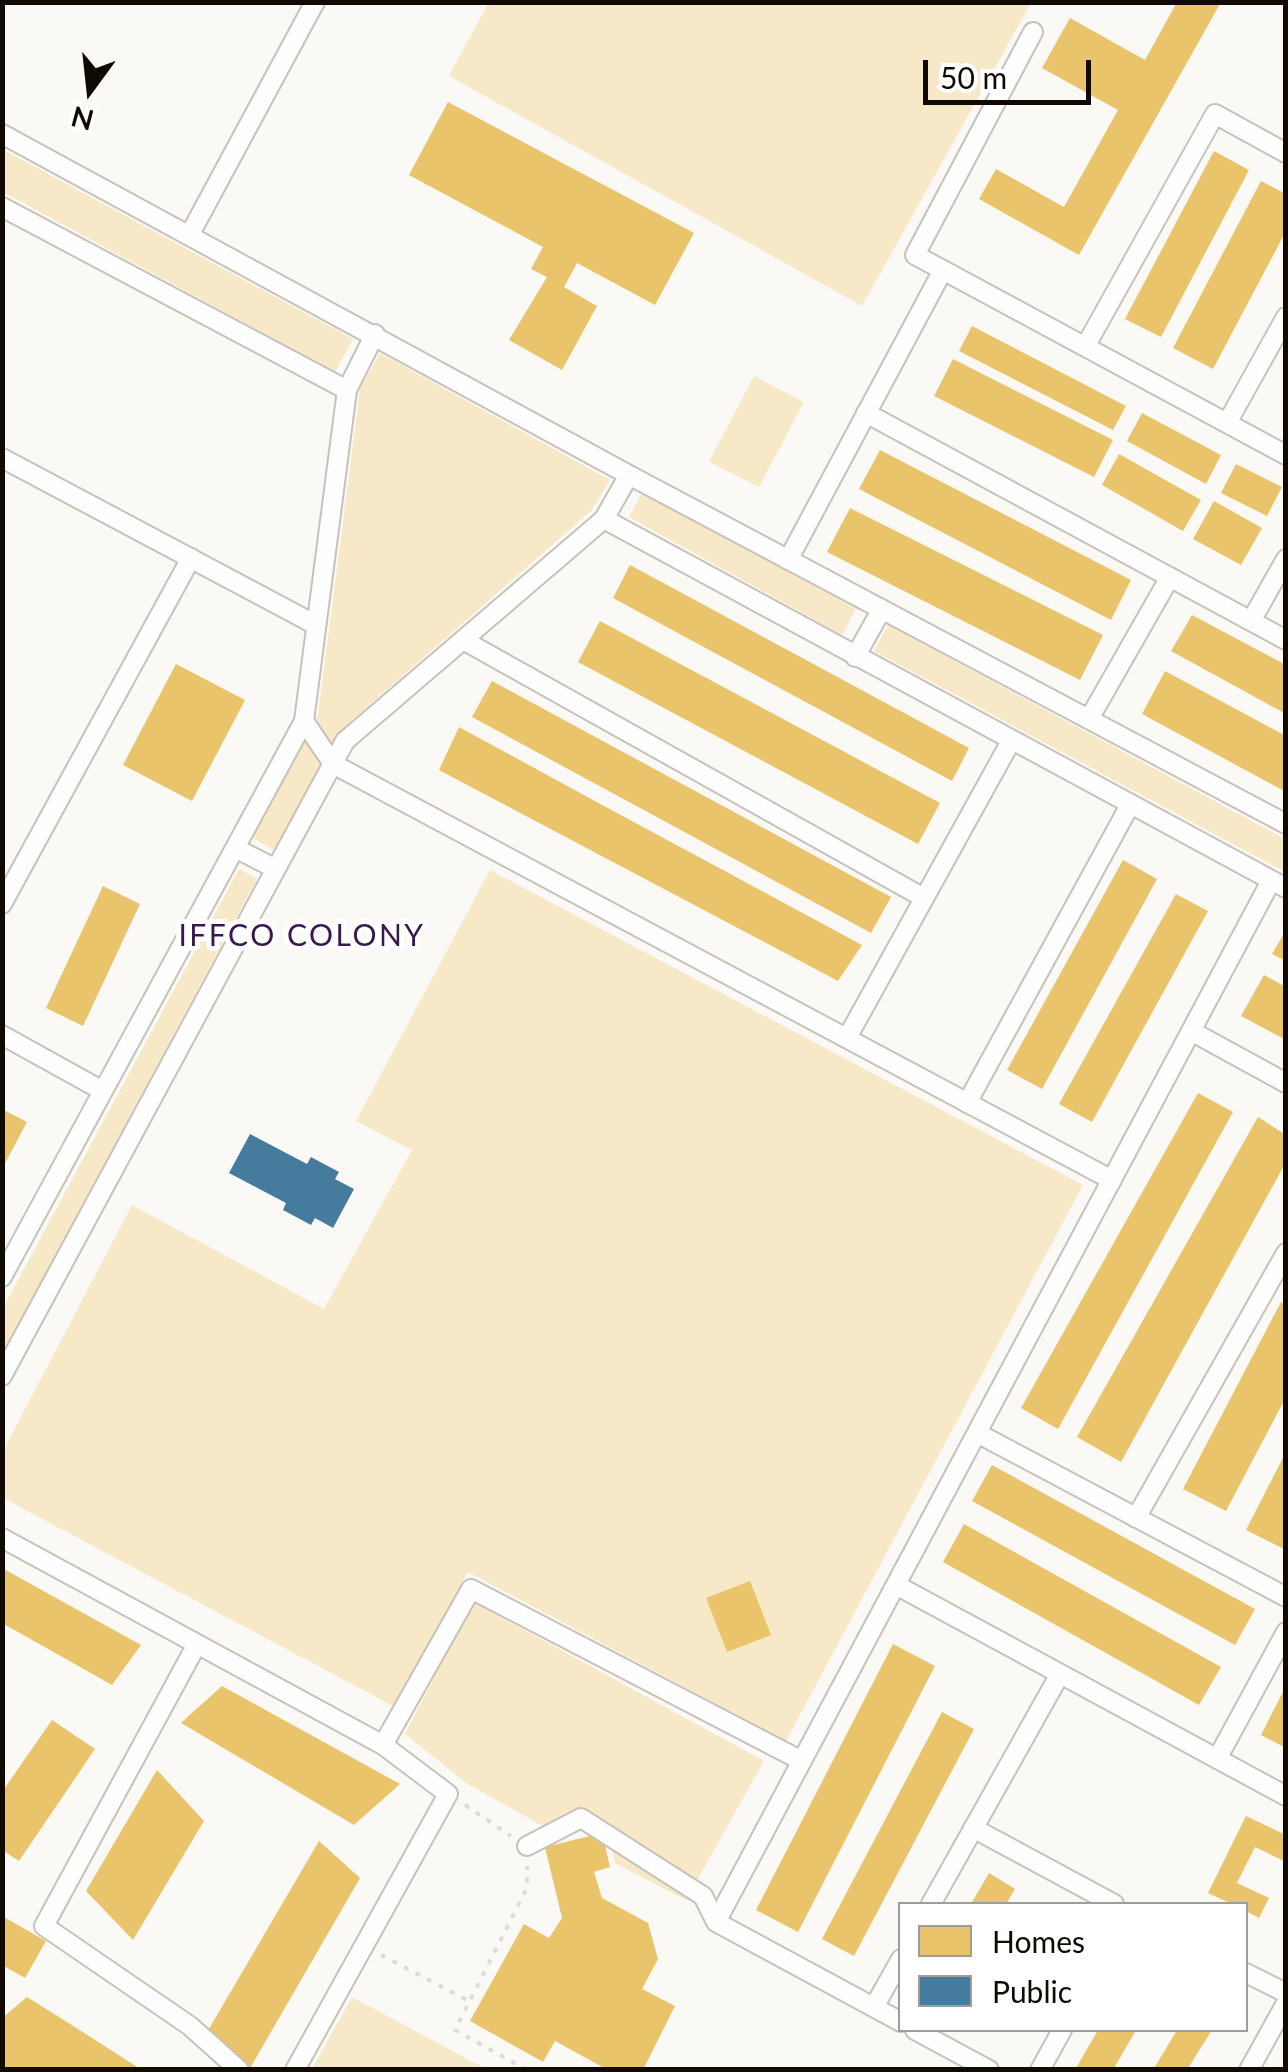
<!DOCTYPE html>
<html>
<head>
<meta charset="utf-8">
<style>
	body { margin:0 }
	#map { position:relative; width:1288px; height:2072px; overflow:hidden; background:#fbf9f5; font-family:Lato,sans-serif }
	canvas { display:block }
	.frame { position:absolute; inset:0; border:5px solid #100a02; pointer-events:none }
	.legend { position:absolute; left:898px; top:1902px; width:350px; height:130px; box-sizing:border-box; background:#fff; border:2px solid #9f9d9a; margin:0; padding:12px 18px; list-style:none; font-size:30px; color:#100a02 }
	.legend li { display:flex; align-items:center; gap:20px; height:50px }
	.legend b { width:50px; border:2px solid #9f9d9a }
	.north { position:absolute; left:40px; top:40px; width:100px; height:100px; -webkit-text-stroke:8px #fff; paint-order:stroke; rotate:195deg; font-size:28px; font-weight:700; line-height:40px; text-align:center; color:#100a02 }
	.north::after { content:''; display:block; margin:auto; width:35px; height:45px; background:#100a02; clip-path:polygon(50% 0,100% 100%,50% 72%,0 100%) }
	.scale { position:absolute; left:923px; top:60px; width:168px; height:45px; box-sizing:border-box; border:5px solid #100a02; border-top:0; padding-left:12px; font-size:30px; line-height:35px; white-space:nowrap; color:#100a02; -webkit-text-stroke:8px #fff; paint-order:stroke }
</style>
</head>
<body>
<div id="map">
<canvas width="1288" height="2072"></canvas>
<div class="frame"></div>
<ul class="legend">
<li><b style="height:28px;background:#e9c46a"></b>Homes</li>
<li><b style="height:28px;background:#457b9d"></b>Public</li>
</ul>
<div class="north">N</div>
<div class="scale">50 m</div>
</div>
<script>
const context = document.querySelector('canvas').getContext('2d');
context.lineJoin = 'round';
function fillPath(path, color) { context.fillStyle = color; context.fill(path, 'evenodd'); }
function strokePath(path, color, width, dash) { context.strokeStyle = color; context.lineWidth = width; context.lineCap = dash ? 'butt' : 'round'; context.setLineDash(dash || []); context.stroke(path); }
function drawText(font, color, halo, rows, align = 'center') {
  context.font = font + ' Lato,sans-serif'; context.lineWidth = 10; context.setLineDash([]); context.textBaseline = 'middle'; context.strokeStyle = halo; context.fillStyle = color; for (const [text, x, y, turn = 0] of rows) {
    context.save(); context.translate(x, y); context.rotate((+turn || 0) * Math.PI / 180); context.textAlign = isNaN(turn) ? turn : align; if (halo) context.strokeText(text, 0, 0); context.fillText(text, 0, 0); context.restore();
  }
}
fillPath(new Path2D(`
	M 489,2 L 1031,2 L 1031,3 L 862,306 L 449,76 Z
	M 2,149 L 353,339 L 335,372 L 3,192 Z
	M 380,353 L 610,480 L 591,511 L 343,728 L 276,851 L 253,838 L 318,715 L 360,389 Z
	M 754,376 L 804,402 L 759,487 L 709,462 Z
	M 643,491 L 856,609 L 842,635 L 629,517 Z
	M 888,625 L 1285,839 L 1285,872 L 874,651 Z
	M 239,869 L 257,879 L 3,1352 L 3,1308 Z
	M 490,870 L 1083,1185 L 786,1741 L 468,1572 L 395,1707 L 3,1498 L 2,1453 L 132,1205 L 324,1309 L 412,1150 L 356,1121 Z
	M 473,1602 L 764,1761 L 686,1900 L 615,1863 L 606,1823 L 555,1833 L 466,1783 L 405,1734 Z
	M 352,1997 L 486,2069 L 312,2069 Z`), '#f7e8c8');
fillPath(new Path2D(`
	M 1177,2 L 1221,2 L 1079,255 L 979,199 L 996,169 L 1064,207 L 1118,110 L 1042,68 L 1070,18 L 1145,60 Z
	M 448,102 L 694,233 L 655,305 L 577,263 L 564,287 L 597,306 L 562,370 L 509,340 L 547,277 L 531,269 L 543,247 L 409,175 Z
	M 1214,151 L 1249,170 L 1161,337 L 1125,319 Z
	M 1261,181 L 1286,194 L 1286,231 L 1213,369 L 1173,348 Z
	M 972,326 L 1126,406 L 1113,430 L 959,351 Z
	M 953,359 L 1113,440 L 1094,477 L 934,396 Z
	M 1142,413 L 1221,455 L 1206,484 L 1127,441 Z
	M 880,450 L 1131,580 L 1111,620 L 859,489 Z
	M 1119,454 L 1201,500 L 1183,531 L 1102,485 Z
	M 1236,464 L 1282,487 L 1267,516 L 1221,493 Z
	M 1214,501 L 1262,528 L 1241,565 L 1193,539 Z
	M 850,508 L 1103,635 L 1080,680 L 827,552 Z
	M 630,565 L 969,748 L 952,781 L 613,598 Z
	M 1192,615 L 1286,665 L 1286,714 L 1171,651 Z
	M 600,621 L 940,803 L 918,844 L 578,662 Z
	M 176,664 L 245,700 L 192,801 L 123,765 Z
	M 1165,671 L 1286,736 L 1286,792 L 1142,714 Z
	M 492,681 L 891,897 L 871,933 L 472,717 Z
	M 459,727 L 593,800 L 862,945 L 838,981 L 439,770 Z
	M 1123,860 L 1157,879 L 1042,1089 L 1007,1070 Z
	M 103,886 L 140,904 L 83,1026 L 46,1008 Z
	M 1176,894 L 1208,911 L 1092,1122 L 1059,1104 Z
	M 1286,930 L 1286,961 L 1272,954 Z
	M 1264,975 L 1286,987 L 1286,1040 L 1241,1016 Z
	M 1198,1093 L 1233,1112 L 1058,1429 L 1021,1408 Z
	M 2,1109 L 27,1122 L 2,1169 Z
	M 1258,1117 L 1286,1135 L 1286,1162 L 1121,1462 L 1077,1437 Z
	M 1281,1302 L 1286,1304 L 1286,1397 L 1226,1511 L 1183,1489 Z
	M 1286,1452 L 1286,1550 L 1246,1530 Z
	M 992,1465 L 1255,1609 L 1235,1645 L 972,1501 Z
	M 964,1524 L 1221,1667 L 1199,1705 L 943,1562 Z
	M 2,1568 L 141,1645 L 112,1685 L 2,1623 Z
	M 750,1581 L 771,1635 L 727,1652 L 706,1598 Z
	M 893,1644 L 935,1666 L 798,1932 L 756,1910 Z
	M 222,1686 L 400,1784 L 354,1825 L 181,1723 Z
	M 1286,1686 L 1286,1748 L 1261,1735 Z
	M 942,1712 L 974,1729 L 854,1956 L 822,1939 Z
	M 52,1720 L 95,1749 L 19,1861 L 2,1850 L 2,1792 Z
	M 157,1770 L 204,1821 L 133,1940 L 86,1891 Z
	M 1246,1816 L 1286,1835 L 1286,1862 L 1255,1847 L 1237,1883 L 1269,1898 L 1259,1918 L 1246,1911 L 1246,1904 L 1232,1904 L 1208,1893 Z
	M 602,1833 L 610,1867 L 594,1872 L 602,1898 L 648,1923 L 658,1959 L 642,1989 L 675,2006 L 643,2070 L 608,2070 L 555,2041 L 543,2062 L 470,2021 L 524,1924 L 549,1938 L 562,1918 L 545,1847 Z
	M 319,1841 L 360,1878 L 249,2070 L 242,2070 L 206,2034 Z
	M 989,1873 L 1015,1889 L 1006,1904 L 971,1904 Z
	M 2,1916 L 46,1941 L 25,1978 L 2,1965 Z
	M 27,1997 L 67,2022 L 142,2070 L 2,2069 L 2,2018 Z
	M 1098,2030 L 1136,2030 L 1113,2070 L 1075,2070 Z
	M 1177,2030 L 1212,2030 L 1187,2070 L 1153,2070 Z`), '#e9c46a');
fillPath(new Path2D(`
	M 250,1134 L 307,1164 L 311,1157 L 339,1172 L 335,1179 L 354,1189 L 333,1228 L 315,1218 L 311,1225 L 283,1210 L 286,1203 L 229,1173 Z`), '#457b9d');
const minor = new Path2D(`
	M 1033,32 L 915,255 L 1286,455
	M 2,134 L 629,475 L 1286,824
	M 2,207 L 347,390
	M 190,234 L 315,2
	M 1085,347 L 1215,114 L 1286,153
	M 866,413 L 1286,640
	M 1227,423 L 1286,317
	M 2,458 L 316,625
	M 604,519 L 1286,888
	M 788,560 L 943,270
	M 1251,621 L 1286,559
	M 463,640 L 924,898
	M 855,657 L 882,609
	M 1089,719 L 1170,577
	M 304,721 L 333,764 L 1112,1180
	M 235,848 L 276,869
	M 2,904 L 191,558
	M 1191,1031 L 1286,1083
	M 2,1035 L 103,1091
	M 847,1038 L 1011,741
	M 967,1103 L 1130,805
	M 2,1277 L 304,721 L 347,390 L 375,334
	M 2,1376 L 345,741 L 604,519 L 629,475
	M 977,1433 L 1286,1597
	M 1136,1518 L 1286,1253
	M 2,1538 L 383,1745 L 448,1794 L 295,2070
	M 896,1585 L 1286,1796
	M 197,1644 L 44,1926 L 190,2026 L 239,2070
	M 383,1745 L 471,1589 L 802,1761
	M 1217,1759 L 1286,1632
	M 973,1828 L 1114,1904
	M 527,1846 L 581,1818 L 703,1896 L 716,1922 L 901,2022
	M 931,1904 L 1060,1674
	M 716,1922 L 1271,881
	M 1246,1973 L 1286,1993
	M 874,2007 L 901,1959
	M 915,2030 L 989,2070
	M 1040,2070 L 1062,2030
	M 1249,2070 L 1286,2003`);
strokePath(minor, '#c6c2ba', 22);
strokePath(new Path2D(`
	M 465,1805 L 511,1836
	M 381,1955 L 469,2001
	M 527,2070 L 455,2030 L 527,1888 L 527,1866`), '#dcdbda', 4, [5, 8]);
strokePath(minor, '#fefefe', 18);
context.letterSpacing = '2.5px';
drawText('30px', '#391850', '#fff', [
	["IFFCO COLONY",302,936]
]);
context.letterSpacing = '0px';
</script>
</body>
</html>
